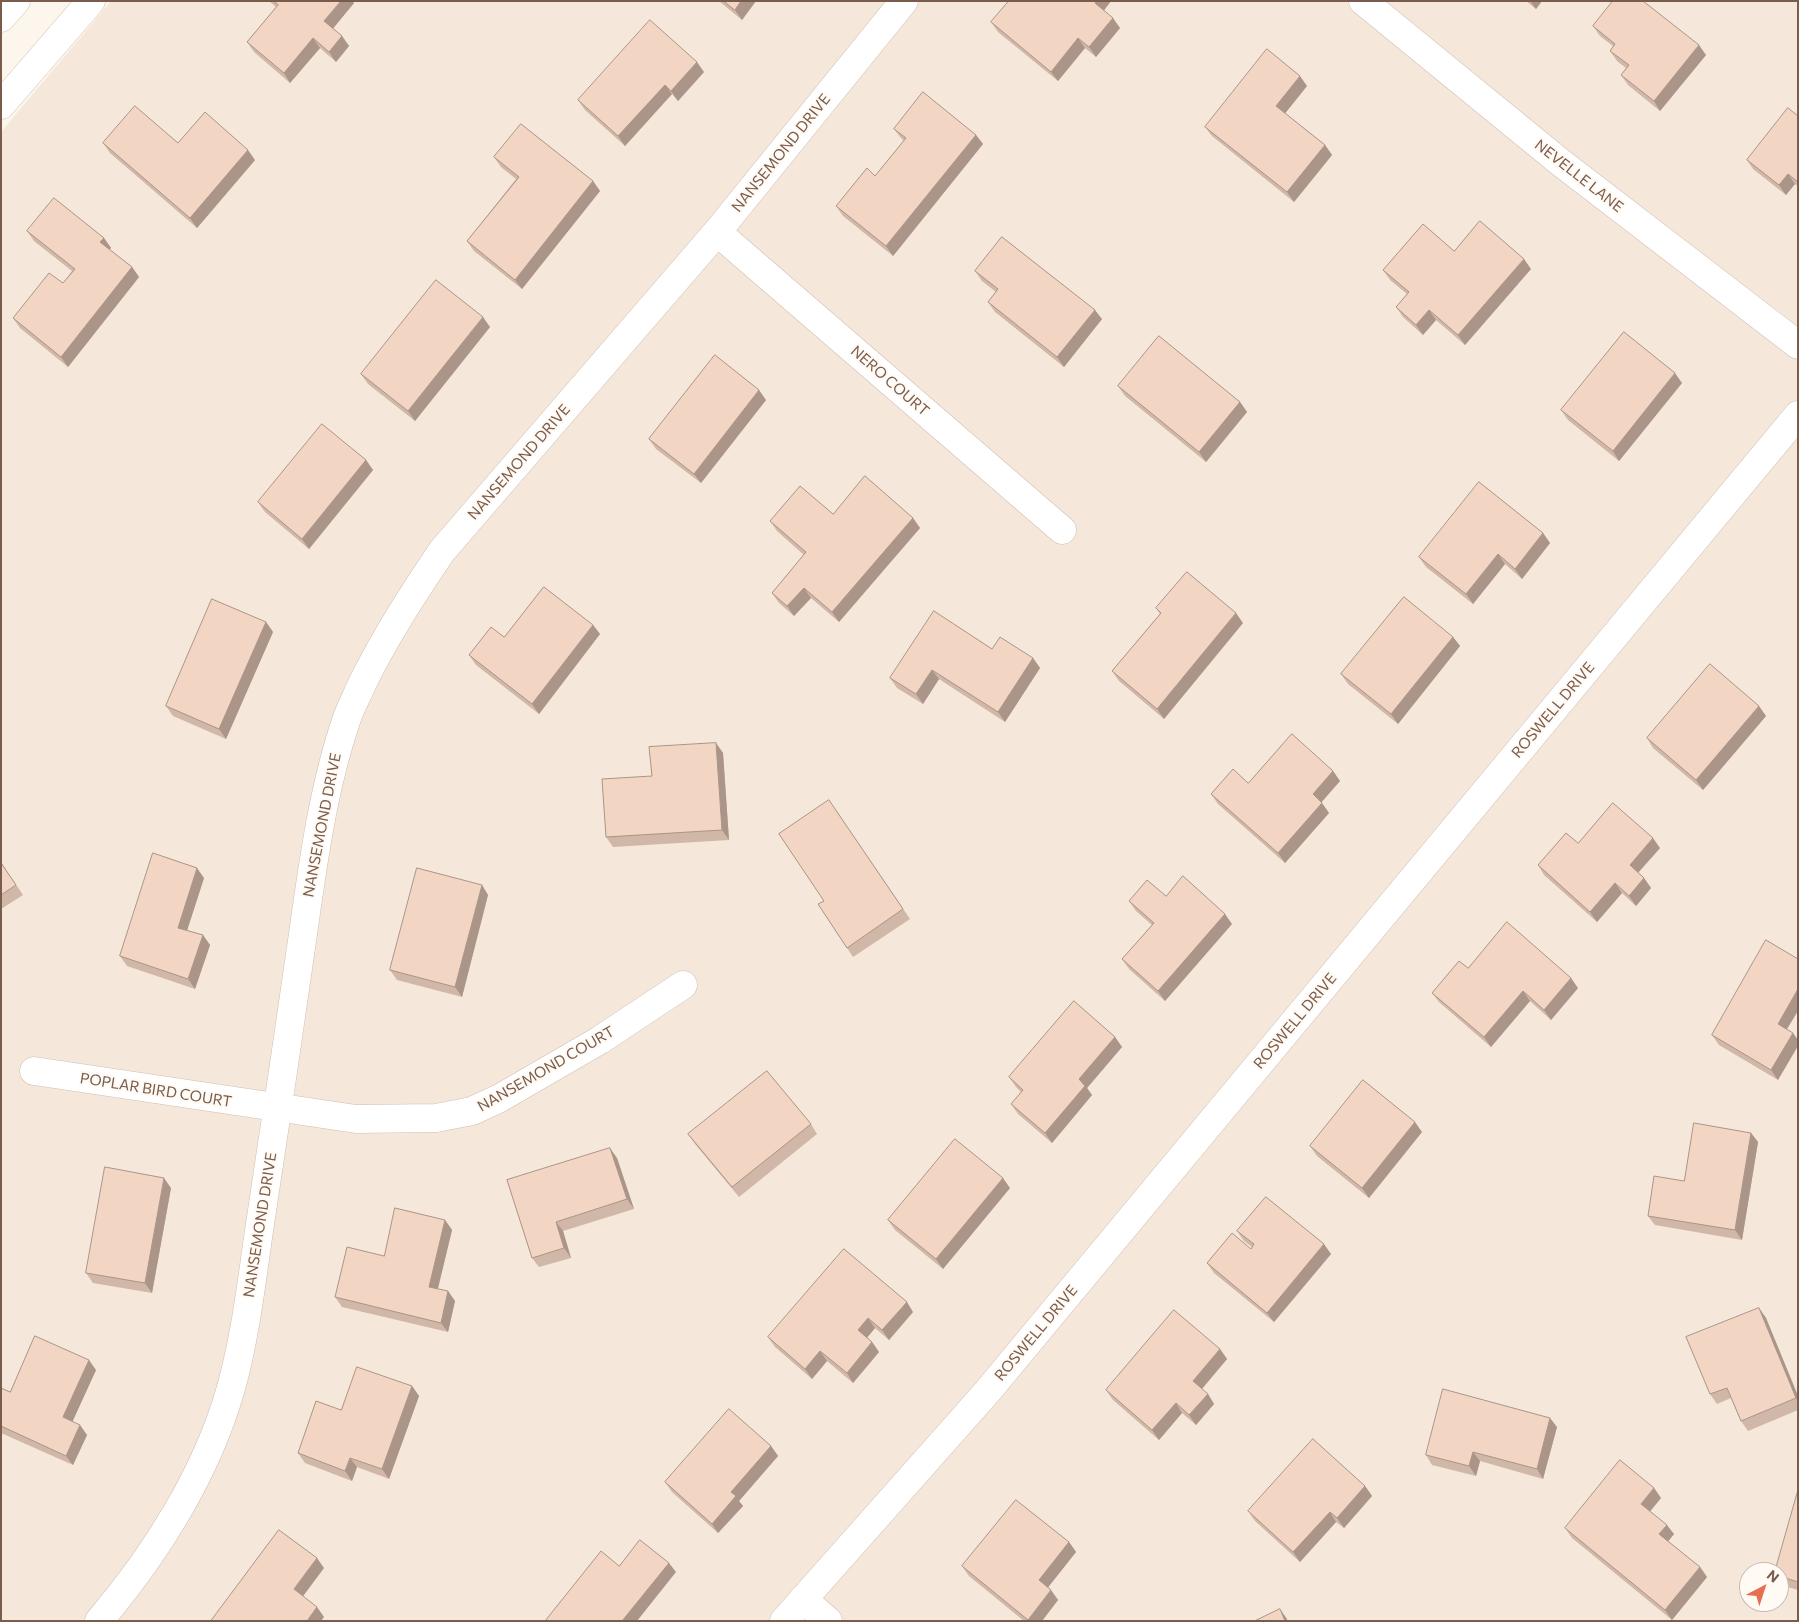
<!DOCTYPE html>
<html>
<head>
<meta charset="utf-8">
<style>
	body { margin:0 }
	#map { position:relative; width:1799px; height:1622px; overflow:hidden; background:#fdf6ec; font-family:Commissioner,sans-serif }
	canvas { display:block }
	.frame { position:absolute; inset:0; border:2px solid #7a5c4d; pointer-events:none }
	.north { position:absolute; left:1739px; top:1562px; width:50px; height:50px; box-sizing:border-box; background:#fffaf3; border:1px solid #cabbb1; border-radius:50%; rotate:40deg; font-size:14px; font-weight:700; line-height:20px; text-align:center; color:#7a5c4d }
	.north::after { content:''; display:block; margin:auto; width:18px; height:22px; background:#e76f51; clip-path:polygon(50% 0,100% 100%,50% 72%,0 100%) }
</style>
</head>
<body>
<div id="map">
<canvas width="1799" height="1622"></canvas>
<div class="frame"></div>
<div class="north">N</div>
</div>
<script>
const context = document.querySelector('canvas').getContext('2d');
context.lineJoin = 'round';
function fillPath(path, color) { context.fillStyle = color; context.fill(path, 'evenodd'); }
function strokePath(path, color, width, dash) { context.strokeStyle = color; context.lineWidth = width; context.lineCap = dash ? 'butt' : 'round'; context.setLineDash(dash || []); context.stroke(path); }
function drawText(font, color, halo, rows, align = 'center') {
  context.font = font + ' Commissioner,sans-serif'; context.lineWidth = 4; context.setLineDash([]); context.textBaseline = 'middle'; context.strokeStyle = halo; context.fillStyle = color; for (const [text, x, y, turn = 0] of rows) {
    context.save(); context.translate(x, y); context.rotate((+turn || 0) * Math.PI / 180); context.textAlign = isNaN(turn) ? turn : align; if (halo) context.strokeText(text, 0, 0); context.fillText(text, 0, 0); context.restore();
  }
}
fillPath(new Path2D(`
	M 111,1 L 1798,1 L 1798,1621 L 1,1621 L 1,132 ZM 1749,1572 L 1779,1572 L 1779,1602 L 1749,1602 Z`), '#f5e8da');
const street = new Path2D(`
	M 1363,1 L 1560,162 L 1798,345
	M 717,232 L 1062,530
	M 34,1071 L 356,1119 L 436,1118 L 472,1111 L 500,1098 L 600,1040 L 683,985
	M 803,1599 L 828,1621
	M 99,1621 C 156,1554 207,1473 231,1388 C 246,1334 252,1278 260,1224 C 275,1127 289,1031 303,934 C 313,863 323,789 346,721 C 350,708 357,696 362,684 C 385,637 413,594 442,551 L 717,232 L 904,1
	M 784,1621 L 987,1392 L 1798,415`);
const secondary = new Path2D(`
	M 1,18 L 16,1
	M 1,105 L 91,1`);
strokePath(street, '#d1beb0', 29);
strokePath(secondary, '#d6c0b0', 29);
strokePath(street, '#fff', 28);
strokePath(secondary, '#fff', 28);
fillPath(new Path2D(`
	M 269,1 L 353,1 L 354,3 L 333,28 L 342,36 L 349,46 L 336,62 L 320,48 L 290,83 L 254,52 L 247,42 L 276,7 Z
	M 719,1 L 756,1 L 742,20 Z
	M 1111,1 L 1104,10 L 1120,28 L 1096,57 L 1085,48 L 1058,81 L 998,32 L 991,22 Z
	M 1526,1 L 1542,1 L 1536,9 Z
	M 1593,26 L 1706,55 L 1660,111 L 1628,85 L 1621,75 L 1626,68 L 1617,61 L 1610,51 L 1613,46 L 1600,36 Z
	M 704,72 L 678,101 L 672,94 L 625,146 L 585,110 L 578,100 Z
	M 1307,86 L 1285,113 L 1325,145 L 1332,155 L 1294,202 L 1212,136 L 1205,127 Z
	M 1798,116 L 1798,186 L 1795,184 L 1786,195 L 1753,169 L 1747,160 Z
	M 894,129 L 976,135 L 983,144 L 893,256 L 843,216 L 836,206 L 875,176 L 904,141 L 901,138 Z
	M 103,143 L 178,143 L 255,160 L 197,228 L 110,153 Z
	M 494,157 L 593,181 L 600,191 L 522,289 L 474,251 L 467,241 L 516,179 L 501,167 Z
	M 27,231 L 104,238 L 111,248 L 109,249 L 132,267 L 139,277 L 68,367 L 20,328 L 13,318 L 63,283 L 72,271 L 34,241 Z
	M 1454,251 L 1531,269 L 1465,345 L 1436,320 L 1423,335 L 1403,317 L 1396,307 L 1407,294 L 1390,280 L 1383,270 Z
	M 975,271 L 1102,319 L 1064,367 L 995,312 L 988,302 L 996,292 L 982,281 Z
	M 490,327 L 415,421 L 368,384 L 361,374 Z
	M 1682,383 L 1619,461 L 1568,420 L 1561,410 Z
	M 1118,386 L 1240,402 L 1247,412 L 1206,462 L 1125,396 Z
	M 766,400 L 701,483 L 656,449 L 649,439 Z
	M 366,460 L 373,470 L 309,549 L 265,512 L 258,502 Z
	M 833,514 L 913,518 L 920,528 L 839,622 L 811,598 L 794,616 L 779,603 L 772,593 L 804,555 L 777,531 L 770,521 Z
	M 1543,533 L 1550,543 L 1522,579 L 1505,564 L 1473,604 L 1426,567 L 1419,557 Z
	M 1156,608 L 1243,623 L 1164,719 L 1119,681 L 1112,671 L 1160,614 Z
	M 266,622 L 273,632 L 226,739 L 173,716 L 166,706 Z
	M 593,625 L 600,634 L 539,714 L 476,665 L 469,655 L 504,637 Z
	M 1453,637 L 1460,646 L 1398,724 L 1348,684 L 1341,674 Z
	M 992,649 L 1033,658 L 1040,668 L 1005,722 L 939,679 L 923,704 L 897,688 L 890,678 Z
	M 1766,716 L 1703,790 L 1653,748 L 1647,738 Z
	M 716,743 L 723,753 L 729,840 L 613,847 L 606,837 L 652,776 Z
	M 1333,771 L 1340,781 L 1321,802 L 1329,813 L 1285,863 L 1218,804 L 1211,794 L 1248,783 Z
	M 829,800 L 910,919 L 853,957 L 818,904 L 824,901 Z
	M 1578,843 L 1660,848 L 1638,873 L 1644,878 L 1651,888 L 1636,906 L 1622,893 L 1597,922 L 1544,875 L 1538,865 Z
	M 1,862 L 23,895 L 1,909 Z
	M 204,878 L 187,930 L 203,935 L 210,945 L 195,989 L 127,966 L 120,956 Z
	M 482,885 L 488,895 L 462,997 L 397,980 L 390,970 Z
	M 1166,896 L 1232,924 L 1165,1001 L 1129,969 L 1122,959 L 1152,925 L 1136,911 L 1129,901 Z
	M 1578,988 L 1551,1020 L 1530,1001 L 1491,1047 L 1439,1002 L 1432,993 Z
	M 1787,1029 L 1778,1080 L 1719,1045 L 1712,1035 Z
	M 1115,1037 L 1122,1047 L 1087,1088 L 1092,1095 L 1052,1143 L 1018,1114 L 1011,1104 L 1021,1092 L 1016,1087 L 1009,1077 Z
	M 811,1124 L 817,1134 L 739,1197 L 695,1144 L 688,1134 Z
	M 1422,1132 L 1369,1198 L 1317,1156 L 1310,1146 Z
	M 1751,1133 L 1758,1142 L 1742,1240 L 1655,1225 L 1648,1216 Z
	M 617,1158 L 634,1209 L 563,1231 L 571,1258 L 539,1267 L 532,1258 L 507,1180 Z
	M 171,1188 L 152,1293 L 93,1283 L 86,1273 Z
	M 1010,1188 L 943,1269 L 895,1230 L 888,1220 Z
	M 445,1220 L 452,1230 L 438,1289 L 448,1291 L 455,1301 L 448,1332 L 342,1307 L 335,1297 L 384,1256 Z
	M 1237,1231 L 1331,1254 L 1274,1322 L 1214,1273 L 1207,1263 L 1251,1249 L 1252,1247 L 1244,1241 Z
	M 1759,1308 L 1766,1318 L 1798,1396 L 1798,1410 L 1748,1431 L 1741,1421 L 1731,1398 L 1717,1404 L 1710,1394 Z
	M 913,1312 L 889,1340 L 875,1328 L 867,1338 L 872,1342 L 879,1352 L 853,1383 L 827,1361 L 812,1379 L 775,1347 L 768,1337 Z
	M 1220,1349 L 1227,1359 L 1202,1389 L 1208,1394 L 1214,1404 L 1196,1425 L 1182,1413 L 1159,1440 L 1113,1400 L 1106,1390 Z
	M 96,1370 L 72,1422 L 87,1435 L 73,1465 L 1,1433 L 1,1388 L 10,1392 Z
	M 412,1386 L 419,1396 L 389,1479 L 357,1467 L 352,1481 L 305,1463 L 298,1453 L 341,1410 Z
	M 1557,1427 L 1543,1479 L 1480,1461 L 1476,1476 L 1432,1465 L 1426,1455 Z
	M 771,1446 L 778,1456 L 739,1501 L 743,1506 L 718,1533 L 672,1492 L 665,1482 Z
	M 1365,1486 L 1372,1496 L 1344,1528 L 1336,1522 L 1300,1562 L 1255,1521 L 1248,1511 Z
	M 1654,1488 L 1661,1498 L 1650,1511 L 1674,1534 L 1668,1541 L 1700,1567 L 1707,1577 L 1672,1620 L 1572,1538 L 1565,1528 Z
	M 1798,1490 L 1798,1590 L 1781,1585 L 1779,1582 L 1779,1576 Z
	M 1069,1542 L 1076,1552 L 1048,1587 L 1058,1600 L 1042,1621 L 1024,1621 L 969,1576 L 962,1566 Z`), '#d1b7a8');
fillPath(new Path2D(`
	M 341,1 L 353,1 L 354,3 L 331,31 L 324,21 Z
	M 741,1 L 756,1 L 742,20 L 735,10 Z
	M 1096,1 L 1111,1 L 1102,13 L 1095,3 Z
	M 1530,1 L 1542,1 L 1536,9 Z
	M 1113,18 L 1120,28 L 1096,57 L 1089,47 Z
	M 342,36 L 349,46 L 336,62 L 329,52 Z
	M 313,38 L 320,48 L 290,83 L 284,73 Z
	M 1078,38 L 1085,48 L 1058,81 L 1051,72 Z
	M 1699,45 L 1706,55 L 1660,111 L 1654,101 Z
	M 697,62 L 704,72 L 678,101 L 671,91 Z
	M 1300,76 L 1307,86 L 1283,116 L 1276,106 Z
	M 665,85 L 672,94 L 625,146 L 618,136 Z
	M 976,135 L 983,144 L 893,256 L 886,246 Z
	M 1325,145 L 1332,155 L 1294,202 L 1287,192 Z
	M 248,150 L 255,160 L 197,228 L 190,218 Z
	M 1788,174 L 1795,184 L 1786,195 L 1779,185 Z
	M 593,181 L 600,191 L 522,289 L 515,280 Z
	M 104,238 L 111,248 L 107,252 L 100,242 Z
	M 1524,259 L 1531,269 L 1465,345 L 1458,335 Z
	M 132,267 L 139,277 L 68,367 L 61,357 Z
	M 1095,310 L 1102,319 L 1064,367 L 1057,357 Z
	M 1429,310 L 1436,320 L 1423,335 L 1416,325 Z
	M 483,317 L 490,327 L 415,421 L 408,411 Z
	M 1675,373 L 1682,383 L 1619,461 L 1613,451 Z
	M 759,390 L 766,400 L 701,483 L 694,474 Z
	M 1240,402 L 1247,412 L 1206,462 L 1199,452 Z
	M 366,460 L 373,470 L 309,549 L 302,539 Z
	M 913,518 L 920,528 L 839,622 L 832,612 Z
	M 1543,533 L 1550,543 L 1522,579 L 1515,569 Z
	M 1498,554 L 1505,564 L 1473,604 L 1466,594 Z
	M 804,588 L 811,598 L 794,616 L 787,606 Z
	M 1236,613 L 1243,623 L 1164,719 L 1157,709 Z
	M 266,622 L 273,632 L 226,739 L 219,729 Z
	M 593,625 L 600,634 L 539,714 L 532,704 Z
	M 1453,637 L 1460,646 L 1398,724 L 1391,714 Z
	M 1033,658 L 1040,668 L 1005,722 L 998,712 Z
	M 932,670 L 939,679 L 923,704 L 916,694 Z
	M 1759,706 L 1766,716 L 1703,790 L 1696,780 Z
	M 716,743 L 723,753 L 729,840 L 722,830 Z
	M 1333,771 L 1340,781 L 1320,804 L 1313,794 Z
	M 1322,803 L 1329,813 L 1285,863 L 1278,853 Z
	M 1653,838 L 1660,848 L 1636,875 L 1630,865 Z
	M 197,868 L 204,878 L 185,937 L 178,928 Z
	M 1644,878 L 1651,888 L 1636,906 L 1629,896 Z
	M 1615,883 L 1622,893 L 1597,922 L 1590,912 Z
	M 482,885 L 488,895 L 462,997 L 455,987 Z
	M 1225,914 L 1232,924 L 1165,1001 L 1158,991 Z
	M 203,935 L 210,945 L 195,989 L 188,979 Z
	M 1571,978 L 1578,988 L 1551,1020 L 1544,1010 Z
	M 1798,989 L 1798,1011 L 1784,1034 L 1778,1024 Z
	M 1523,991 L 1530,1001 L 1491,1047 L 1484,1037 Z
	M 1793,1033 L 1798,1040 L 1798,1046 L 1778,1080 L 1771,1070 Z
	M 1115,1037 L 1122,1047 L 1087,1088 L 1092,1095 L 1052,1143 L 1045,1133 L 1079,1079 Z
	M 1415,1122 L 1422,1132 L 1369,1198 L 1362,1188 Z
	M 1751,1133 L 1758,1142 L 1742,1240 L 1735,1230 Z
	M 610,1148 L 617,1158 L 634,1209 L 627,1199 Z
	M 164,1178 L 171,1188 L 152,1293 L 145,1283 Z
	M 1003,1178 L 1010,1188 L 943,1269 L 936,1259 Z
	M 445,1220 L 452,1230 L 436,1296 L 429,1287 Z
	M 556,1222 L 563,1231 L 571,1258 L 564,1248 Z
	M 1324,1244 L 1331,1254 L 1274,1322 L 1267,1313 Z
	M 448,1291 L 455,1301 L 448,1332 L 441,1323 Z
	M 907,1302 L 913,1312 L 889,1340 L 882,1330 Z
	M 1759,1308 L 1766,1318 L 1798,1396 L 1798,1401 L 1796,1398 Z
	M 868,1318 L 875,1328 L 865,1340 L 858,1330 Z
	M 872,1342 L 879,1352 L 853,1383 L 847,1373 Z
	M 1220,1349 L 1227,1359 L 1200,1391 L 1193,1381 Z
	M 820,1351 L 827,1361 L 812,1379 L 805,1369 Z
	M 89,1360 L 96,1370 L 70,1427 L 63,1417 Z
	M 412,1386 L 419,1396 L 389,1479 L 382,1469 Z
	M 1208,1394 L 1214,1404 L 1196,1425 L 1189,1415 Z
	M 1176,1403 L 1182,1413 L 1159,1440 L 1152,1430 Z
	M 1550,1418 L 1557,1427 L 1543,1479 L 1537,1469 Z
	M 80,1425 L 87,1435 L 73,1465 L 66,1456 Z
	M 771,1446 L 778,1456 L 739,1501 L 743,1506 L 718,1533 L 712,1524 L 731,1492 Z
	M 1473,1452 L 1480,1461 L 1476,1476 L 1469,1466 Z
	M 350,1458 L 357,1467 L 352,1481 L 345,1471 Z
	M 1365,1486 L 1372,1496 L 1344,1528 L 1337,1518 Z
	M 1654,1488 L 1661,1498 L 1648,1514 L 1641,1504 Z
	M 1330,1512 L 1336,1522 L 1300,1562 L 1293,1552 Z
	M 1667,1525 L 1674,1534 L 1666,1544 L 1659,1534 Z
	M 1069,1542 L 1076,1552 L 1046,1590 L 1039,1580 Z
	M 317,1558 L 324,1568 L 301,1599 L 294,1589 Z
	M 669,1563 L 676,1572 L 637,1621 L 622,1621 Z
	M 1700,1567 L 1707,1577 L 1672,1620 L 1665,1610 Z
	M 1051,1590 L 1058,1600 L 1042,1621 L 1029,1621 L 1028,1620 Z
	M 317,1607 L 324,1617 L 321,1621 L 307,1621 Z
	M 1280,1609 L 1287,1619 L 1287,1621 L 1285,1621 Z`), '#aa9588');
const building = new Path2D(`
	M 274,1 L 341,1 L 324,21 L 342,36 L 329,52 L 313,38 L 284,73 L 247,42 L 278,5 Z
	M 724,1 L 741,1 L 735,10 Z
	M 1009,1 L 1096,1 L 1095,3 L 1113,18 L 1089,47 L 1078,38 L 1051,72 L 991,22 Z
	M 1613,1 L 1643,1 L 1699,45 L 1654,101 L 1621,75 L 1629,65 L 1610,51 L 1615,44 L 1593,26 Z
	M 650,20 L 697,62 L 671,91 L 665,85 L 618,136 L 578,100 Z
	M 1267,49 L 1300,76 L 1276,106 L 1325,145 L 1287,192 L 1205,127 Z
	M 923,92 L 976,135 L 886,246 L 836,206 L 867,168 L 875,176 L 906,138 L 894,129 Z
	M 135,106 L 178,143 L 205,112 L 248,150 L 190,218 L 103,143 Z
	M 1788,108 L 1798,116 L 1798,182 L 1788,174 L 1779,185 L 1747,160 Z
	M 521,124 L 593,181 L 515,280 L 467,241 L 519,177 L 494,157 Z
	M 54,198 L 104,238 L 100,242 L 132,267 L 61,357 L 13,318 L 49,273 L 63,283 L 75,269 L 27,231 Z
	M 1480,221 L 1524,259 L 1458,335 L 1429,310 L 1416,325 L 1396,307 L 1409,292 L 1383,270 L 1423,224 L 1454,251 Z
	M 1002,237 L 1095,310 L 1057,357 L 988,302 L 998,289 L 975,271 Z
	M 436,280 L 483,317 L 408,411 L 361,374 Z
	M 1624,332 L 1675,373 L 1613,451 L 1561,410 Z
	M 1159,336 L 1240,402 L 1199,452 L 1118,386 Z
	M 715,355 L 759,390 L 694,474 L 649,439 Z
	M 322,424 L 366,460 L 302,539 L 258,502 Z
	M 865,476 L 913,518 L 832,612 L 804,588 L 787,606 L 772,593 L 806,552 L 770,521 L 800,486 L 833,514 Z
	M 1479,482 L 1543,533 L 1515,569 L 1498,554 L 1466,594 L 1419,557 Z
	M 1187,572 L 1236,613 L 1157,709 L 1112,671 L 1161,613 L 1156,608 Z
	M 544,587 L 593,625 L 532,704 L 469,655 L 491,627 L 504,637 Z
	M 1404,597 L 1453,637 L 1391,714 L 1341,674 Z
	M 212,599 L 266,622 L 219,729 L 166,706 Z
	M 934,611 L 992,649 L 1000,637 L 1033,658 L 998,712 L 932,670 L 916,694 L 890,678 Z
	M 1710,664 L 1759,706 L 1696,780 L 1647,738 Z
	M 1292,734 L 1333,771 L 1313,794 L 1322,803 L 1278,853 L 1211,794 L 1233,769 L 1248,783 Z
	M 716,743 L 722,830 L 606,837 L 602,779 L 652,776 L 649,747 Z
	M 829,800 L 903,909 L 847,948 L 818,904 L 824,901 L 779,834 Z
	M 1613,803 L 1653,838 L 1630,865 L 1644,878 L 1629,896 L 1615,883 L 1590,912 L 1538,865 L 1566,833 L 1578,843 Z
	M 153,853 L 197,868 L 178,928 L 203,935 L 188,979 L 120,956 Z
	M 1,863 L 16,885 L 1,895 Z
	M 417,868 L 482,885 L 455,987 L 390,970 Z
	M 1183,876 L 1225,914 L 1158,991 L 1122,959 L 1154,923 L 1129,901 L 1147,880 L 1166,896 Z
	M 1507,922 L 1571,978 L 1544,1010 L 1523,991 L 1484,1037 L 1432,993 L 1459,961 L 1468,968 Z
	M 1766,940 L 1798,959 L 1798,989 L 1778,1024 L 1793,1033 L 1771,1070 L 1712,1035 Z
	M 1074,1001 L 1115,1037 L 1079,1079 L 1085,1086 L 1045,1133 L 1011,1104 L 1023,1090 L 1009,1077 Z
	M 767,1071 L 811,1124 L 732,1187 L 688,1134 Z
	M 1363,1080 L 1415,1122 L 1362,1188 L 1310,1146 Z
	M 1694,1123 L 1751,1133 L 1735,1230 L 1648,1216 L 1654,1176 L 1684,1181 Z
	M 955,1139 L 1003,1178 L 936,1259 L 888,1220 Z
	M 610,1148 L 627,1199 L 556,1222 L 564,1248 L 532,1258 L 507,1180 Z
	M 105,1167 L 164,1178 L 145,1283 L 86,1273 Z
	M 1266,1197 L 1324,1244 L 1267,1313 L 1207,1263 L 1232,1233 L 1251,1249 L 1254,1244 L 1237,1231 Z
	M 395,1208 L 445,1220 L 429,1287 L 448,1291 L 441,1323 L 335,1297 L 347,1247 L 384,1256 Z
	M 844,1249 L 907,1302 L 882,1330 L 868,1318 L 858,1330 L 872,1342 L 847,1373 L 820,1351 L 805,1369 L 768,1337 Z
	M 1759,1308 L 1796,1398 L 1741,1421 L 1727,1388 L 1710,1394 L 1686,1337 Z
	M 1174,1310 L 1220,1349 L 1193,1381 L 1208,1394 L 1189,1415 L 1176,1403 L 1152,1430 L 1106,1390 Z
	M 35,1336 L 89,1360 L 63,1417 L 80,1425 L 66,1456 L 1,1426 L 1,1388 L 10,1392 Z
	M 357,1367 L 412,1386 L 382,1469 L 350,1458 L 345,1471 L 298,1453 L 316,1401 L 341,1410 Z
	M 1443,1389 L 1550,1418 L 1537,1469 L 1473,1452 L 1469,1466 L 1426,1455 Z
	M 729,1409 L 771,1446 L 731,1492 L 736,1496 L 712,1524 L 665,1482 Z
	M 1313,1439 L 1365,1486 L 1337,1518 L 1330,1512 L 1293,1552 L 1248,1511 Z
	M 1620,1460 L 1654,1488 L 1641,1504 L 1667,1525 L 1659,1534 L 1700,1567 L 1665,1610 L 1565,1528 Z
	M 1798,1490 L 1798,1582 L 1779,1576 L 1779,1572 L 1775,1572 Z
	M 1016,1500 L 1069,1542 L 1039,1580 L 1051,1590 L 1028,1620 L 962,1566 Z
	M 279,1530 L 317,1558 L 294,1589 L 317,1607 L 307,1621 L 211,1621 Z
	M 640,1540 L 669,1563 L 622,1621 L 545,1621 L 601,1551 L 619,1566 Z
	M 1280,1609 L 1285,1621 L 1255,1621 Z`);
fillPath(building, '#f3d5c3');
strokePath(building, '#aa9588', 1);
drawText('15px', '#7a5c4d', '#fffaf3', [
	["NANSEMOND DRIVE",781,153,-51],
	["NEVELLE LANE",1579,176,38],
	["NERO COURT",890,381,41],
	["NANSEMOND DRIVE",519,462,-49],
	["ROSWELL DRIVE",1553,710,-50],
	["NANSEMOND DRIVE",322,825,-79],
	["ROSWELL DRIVE",1295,1021,-50],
	["NANSEMOND COURT",546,1069,-30],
	["POPLAR BIRD COURT",156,1090,9],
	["NANSEMOND DRIVE",260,1225,-81],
	["ROSWELL DRIVE",1036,1333,-50]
]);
</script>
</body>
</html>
